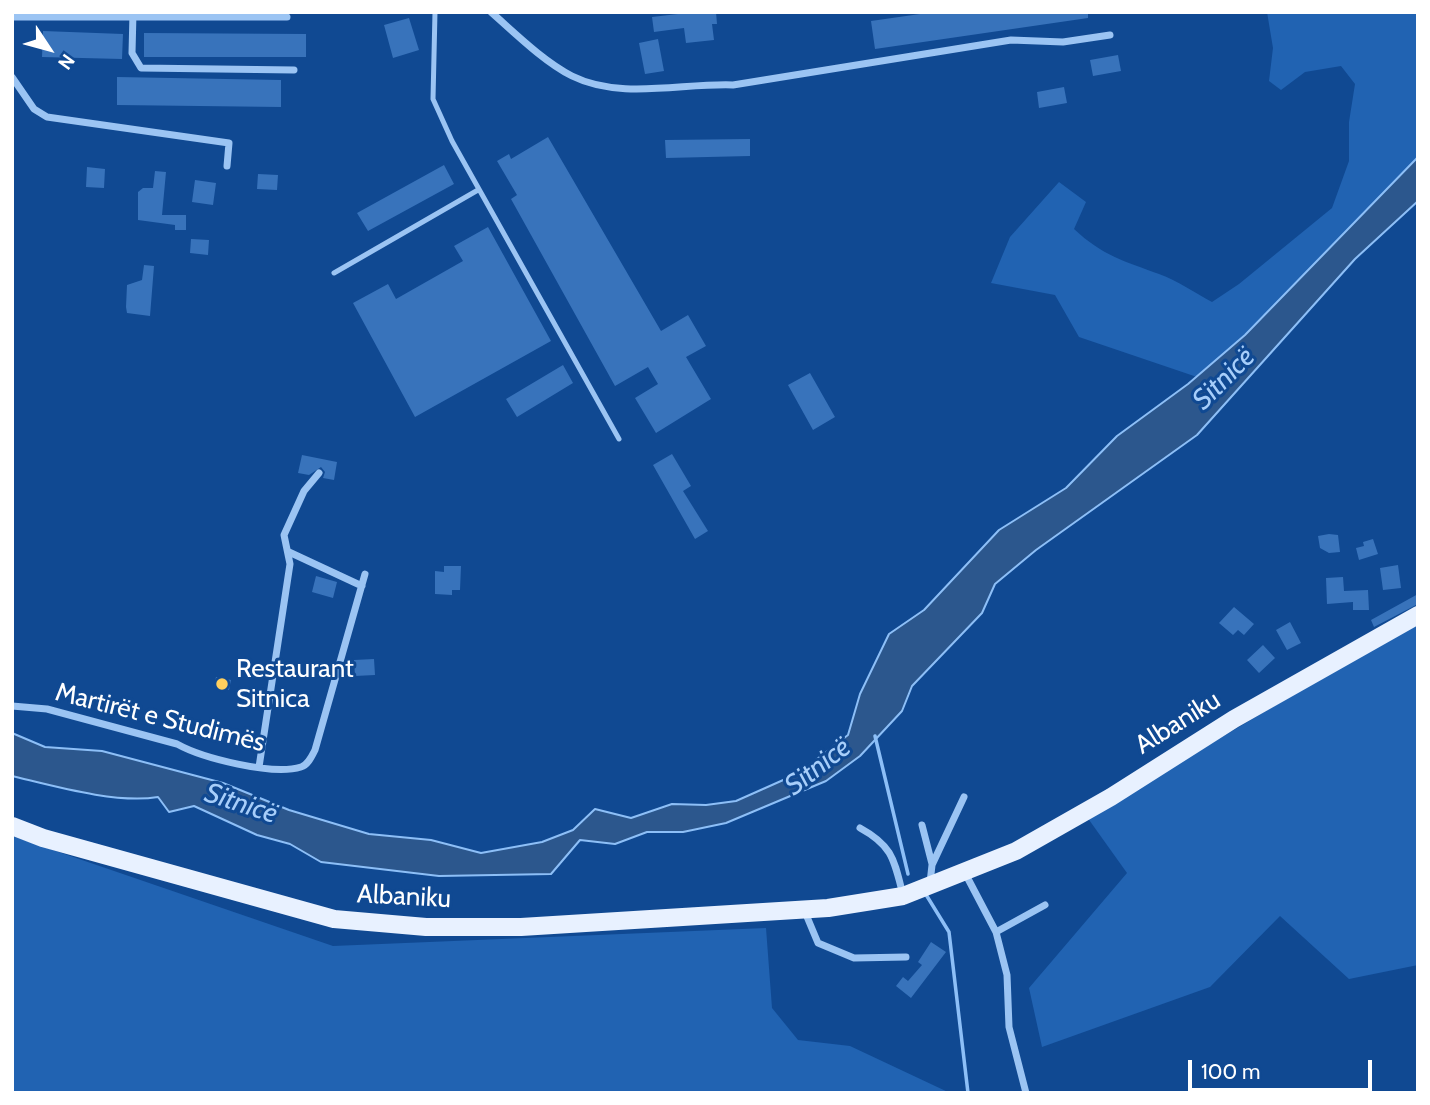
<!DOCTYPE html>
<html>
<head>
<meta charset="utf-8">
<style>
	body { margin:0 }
	#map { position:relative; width:1430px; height:1105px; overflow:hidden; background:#104992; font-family:Cabin,sans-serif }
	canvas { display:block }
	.frame { position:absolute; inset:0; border:14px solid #fff; pointer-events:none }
	.north { position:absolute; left:14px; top:14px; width:70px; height:70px; -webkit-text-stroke:5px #104992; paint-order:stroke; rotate:126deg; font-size:19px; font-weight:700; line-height:28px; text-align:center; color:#fff }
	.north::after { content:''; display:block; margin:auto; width:24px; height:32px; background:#fff; clip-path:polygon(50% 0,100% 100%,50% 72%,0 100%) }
	.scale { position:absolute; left:1188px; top:1060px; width:184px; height:32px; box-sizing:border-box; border:4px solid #fff; border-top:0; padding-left:9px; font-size:21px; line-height:24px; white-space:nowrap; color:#fff; -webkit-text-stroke:5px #104992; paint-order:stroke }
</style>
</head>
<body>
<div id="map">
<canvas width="1430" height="1105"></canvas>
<div class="frame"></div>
<div class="north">N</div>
<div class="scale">100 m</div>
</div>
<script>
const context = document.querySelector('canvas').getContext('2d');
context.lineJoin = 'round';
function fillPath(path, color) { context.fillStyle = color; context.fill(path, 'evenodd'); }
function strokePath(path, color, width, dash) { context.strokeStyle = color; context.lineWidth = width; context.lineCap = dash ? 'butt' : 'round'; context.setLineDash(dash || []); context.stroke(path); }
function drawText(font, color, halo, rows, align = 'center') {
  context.font = font + ' Cabin,sans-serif'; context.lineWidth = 6; context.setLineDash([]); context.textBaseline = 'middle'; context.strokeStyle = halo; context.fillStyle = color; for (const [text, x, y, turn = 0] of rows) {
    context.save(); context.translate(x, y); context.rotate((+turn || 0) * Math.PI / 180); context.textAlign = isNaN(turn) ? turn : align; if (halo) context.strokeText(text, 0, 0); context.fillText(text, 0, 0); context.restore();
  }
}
fillPath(new Path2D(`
	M 1267,12 L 1418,12 L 1418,157 L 1245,335 L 1197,377 L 1079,337 L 1055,295 L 991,283 L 1010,237 L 1059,182 L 1086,202 L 1074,229 C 1103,256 1124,261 1159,274 C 1178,281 1195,293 1212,302 L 1239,284 L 1332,208 L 1349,161 L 1349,122 L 1355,84 L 1341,66 L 1305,72 L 1281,90 L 1269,81 L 1273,48 Z
	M 1418,621 L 1418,965 L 1349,979 L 1280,916 L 1210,987 L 1042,1047 L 1029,988 L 1127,873 L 1087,817 Z
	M 12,836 L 333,946 L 766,928 L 772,1008 L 798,1040 L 850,1046 L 950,1093 L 12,1093 Z`), '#2163b2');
const water = new Path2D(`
	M 1418,157 L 1418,201 L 1355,259 L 1197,435 L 1036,550 L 995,584 L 982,613 L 912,686 L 902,711 L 860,756 L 826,781 L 726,823 L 683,832 L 647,832 L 615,844 L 580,840 L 551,874 L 439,876 L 321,862 L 290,844 L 257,835 L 194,806 L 169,812 L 158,797 C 116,804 54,786 12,776 L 12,733 L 45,747 L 102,751 L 223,783 L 289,810 L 369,834 L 431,840 L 481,853 L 542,842 L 573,830 L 595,809 L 631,818 L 672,804 L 706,805 L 736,801 L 799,773 L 848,735 L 860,694 L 889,634 L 924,610 L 999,530 L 1066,488 L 1117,436 L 1188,384 L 1245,335 Z`);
fillPath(water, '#2c578d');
strokePath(water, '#8dbff7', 2);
strokePath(new Path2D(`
	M 875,736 L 908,874
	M 925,893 L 949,932 L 968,1093`), '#8dbff7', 3.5);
fillPath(new Path2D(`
	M 695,12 L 716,12 L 717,24 L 712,24 L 714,40 L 686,43 L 684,28 L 654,32 L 652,17 Z
	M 934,12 L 1088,12 L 1088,18 L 875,49 L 871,21 Z
	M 409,18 L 419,50 L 393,58 L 384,25 Z
	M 43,31 L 123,34 L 122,59 L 42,57 Z
	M 144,33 L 306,34 L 306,57 L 144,57 Z
	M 658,39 L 664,71 L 645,74 L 639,43 Z
	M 1118,55 L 1121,71 L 1093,76 L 1090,60 Z
	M 117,77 L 281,80 L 281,107 L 117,105 Z
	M 1064,87 L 1067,103 L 1039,108 L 1037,92 Z
	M 548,137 L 661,331 L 688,315 L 706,346 L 686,357 L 711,399 L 656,433 L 635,398 L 658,384 L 648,367 L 615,386 L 511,199 L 517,195 L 497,161 L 509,154 L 511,159 Z
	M 750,139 L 750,156 L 666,158 L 665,140 Z
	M 444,165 L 454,184 L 368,231 L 357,213 Z
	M 87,167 L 105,169 L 104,188 L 86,187 Z
	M 155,171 L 166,172 L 162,215 L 186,215 L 186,230 L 175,230 L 175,225 L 138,220 L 138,192 L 143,188 L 153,188 Z
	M 258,174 L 278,175 L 277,190 L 257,189 Z
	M 195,180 L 216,183 L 213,205 L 192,202 Z
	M 488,227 L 551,341 L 415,417 L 353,303 L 388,284 L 396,299 L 463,261 L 454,246 Z
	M 191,239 L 209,240 L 208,255 L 190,253 Z
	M 144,265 L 154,266 L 150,316 L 127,313 L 126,307 L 127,285 L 142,280 Z
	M 563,365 L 573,383 L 517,417 L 506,399 Z
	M 810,373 L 835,417 L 813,430 L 788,385 Z
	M 672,454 L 691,486 L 683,491 L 708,531 L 695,539 L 653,465 Z
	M 302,455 L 337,462 L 334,480 L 323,478 L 325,472 L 321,467 L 309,475 L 298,473 Z
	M 1329,534 L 1338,535 L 1340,552 L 1329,553 L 1320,548 L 1318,536 Z
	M 1373,539 L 1378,554 L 1359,560 L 1356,548 L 1364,546 L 1363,542 Z
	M 1398,565 L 1401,588 L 1383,590 L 1380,568 Z
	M 444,566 L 461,566 L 460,590 L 452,590 L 452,595 L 435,594 L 435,571 L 444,572 Z
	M 316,576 L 337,582 L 333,598 L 312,592 Z
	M 1343,577 L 1344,591 L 1368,590 L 1369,610 L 1353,610 L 1353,602 L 1327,604 L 1326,578 Z
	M 1418,594 L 1418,604 L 1374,627 L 1371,620 Z
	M 1234,607 L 1254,624 L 1244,635 L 1238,630 L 1233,635 L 1219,623 Z
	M 1290,622 L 1301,643 L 1287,650 L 1276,630 Z
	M 1263,645 L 1275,658 L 1259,673 L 1247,660 Z
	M 374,659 L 375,675 L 355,676 L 354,660 Z
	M 216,677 L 231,680 L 229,690 L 214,686 Z
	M 931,942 L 946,952 L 911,998 L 896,986 L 903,977 L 908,981 L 922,965 L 918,962 Z`), '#3873bb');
strokePath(new Path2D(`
	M 435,12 L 433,99 L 452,141 L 619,439
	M 334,273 L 478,190`), '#9bc4f3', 5);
strokePath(new Path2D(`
	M 491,12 C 516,34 543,61 572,76 C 620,100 682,83 733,85 L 1011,40 L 1063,42 L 1110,35
	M 133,13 L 132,53 L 141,68 L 294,70
	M 12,17 L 287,17
	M 12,77 L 34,109 L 47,117 L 229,143 L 227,166
	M 289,552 L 362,586
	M 12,706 L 47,709 L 177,744 C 202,758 273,776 301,767 C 308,765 312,756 315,750 L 365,574
	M 259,767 L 290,564 L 284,535 L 304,491 L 319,473
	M 922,825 L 932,864
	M 860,828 C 893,846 894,860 903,895
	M 965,873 L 996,932 L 1045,905
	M 930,883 L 932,865 L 964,797
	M 805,912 L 818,943 L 854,958 L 906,957
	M 996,932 L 1007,975 L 1009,1027 L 1026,1093`), '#9bc4f3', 7);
strokePath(new Path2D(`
	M 12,826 L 43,838 L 334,919 L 426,927 L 521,927 L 828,908 L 903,896 L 1016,851 L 1111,797 L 1234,719 L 1418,615`), '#e8f1ff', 18);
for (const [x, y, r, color] of [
	[222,684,7,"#ffcf5e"]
]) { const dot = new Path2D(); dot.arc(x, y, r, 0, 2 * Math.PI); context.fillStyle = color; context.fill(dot); strokePath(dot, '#104992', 2.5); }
drawText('26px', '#fff', '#104992', [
	["Restaurant",236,669],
	["Sitnica",236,699]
], 'left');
drawText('26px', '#fff', '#104992', [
	["Martirët e Studimës",160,718,14],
	["Albaniku",1178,723,-32],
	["Albaniku",404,897,3]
]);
drawText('italic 28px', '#a7cefa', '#104992', [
	["Sitnicë",1224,379,-45],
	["Sitnicë",818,767,-38],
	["Sitnicë",241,804,18]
]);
</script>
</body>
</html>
